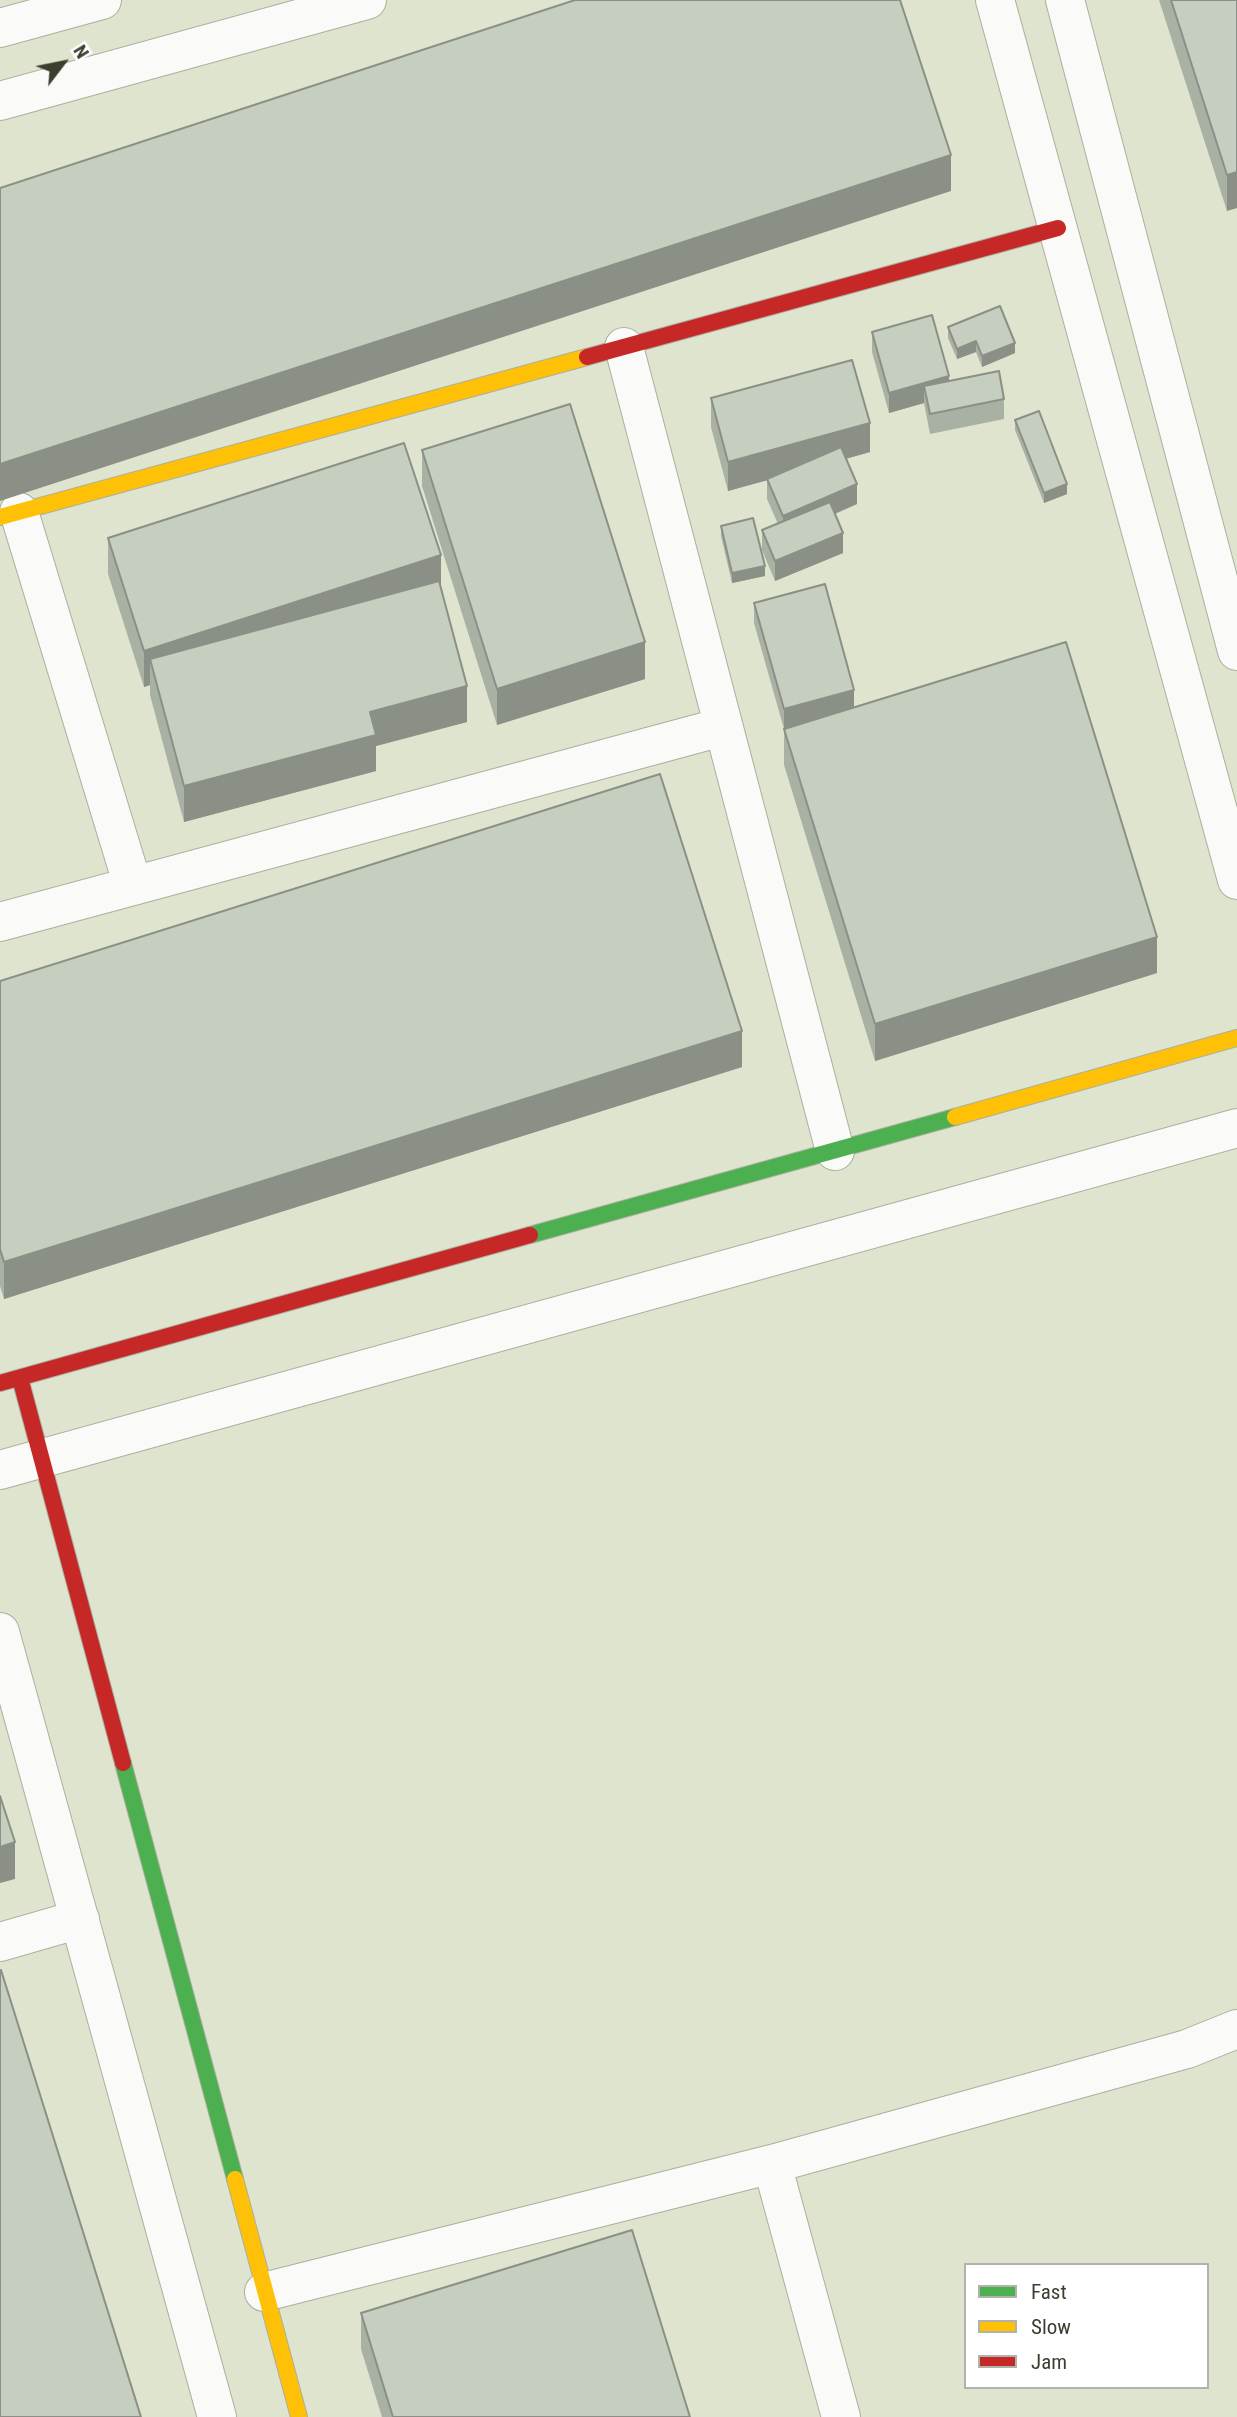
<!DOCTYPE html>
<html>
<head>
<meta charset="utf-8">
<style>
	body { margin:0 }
	#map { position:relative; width:1237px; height:2417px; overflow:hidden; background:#dfe4ce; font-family:"Roboto Condensed",sans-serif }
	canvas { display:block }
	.legend { position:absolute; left:964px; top:2263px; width:245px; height:126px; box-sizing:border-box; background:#fff; border:2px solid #b1b2ac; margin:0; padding:9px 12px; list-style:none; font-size:21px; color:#3c3f30 }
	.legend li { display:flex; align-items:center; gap:14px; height:35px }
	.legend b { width:35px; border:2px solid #b1b2ac }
	.north { position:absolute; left:28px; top:28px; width:70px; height:70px; -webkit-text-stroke:5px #fff; paint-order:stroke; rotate:58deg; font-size:19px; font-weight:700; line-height:28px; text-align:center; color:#3c3f30 }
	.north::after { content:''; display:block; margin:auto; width:24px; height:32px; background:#3c3f30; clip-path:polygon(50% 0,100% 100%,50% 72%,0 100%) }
</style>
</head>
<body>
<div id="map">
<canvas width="1237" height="2417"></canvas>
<ul class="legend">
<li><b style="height:9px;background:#4caf50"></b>Fast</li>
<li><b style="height:9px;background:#ffc107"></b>Slow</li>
<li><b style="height:9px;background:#c62828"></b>Jam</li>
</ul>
<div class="north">N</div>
</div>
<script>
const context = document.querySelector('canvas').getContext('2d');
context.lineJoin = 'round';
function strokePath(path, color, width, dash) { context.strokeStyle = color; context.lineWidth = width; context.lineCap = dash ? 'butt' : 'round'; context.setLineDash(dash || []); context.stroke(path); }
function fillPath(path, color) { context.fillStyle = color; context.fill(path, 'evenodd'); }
const street = new Path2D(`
	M 995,0 L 1237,880
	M 1065,0 L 1237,651
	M 0,28 L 102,0
	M 0,101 L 367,0
	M 624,347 L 835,1151
	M 19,512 L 133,886
	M 0,922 L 722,727
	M 0,1470 L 1237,1128
	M 0,1632 L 217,2417
	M 0,1942 L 80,1919
	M 772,2164 L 841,2417
	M 264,2292 L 772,2164 L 1187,2049 L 1237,2029`);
const fast = new Path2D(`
	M 530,1235 L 955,1117
	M 123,1763 L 235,2179`);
const slow = new Path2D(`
	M 0,517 L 587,357
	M 955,1117 L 1237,1038
	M 235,2179 L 299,2417`);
const jam = new Path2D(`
	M 587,357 L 1058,228
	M 20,1378 L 123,1763
	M 0,1383 L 530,1235`);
strokePath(street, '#abaf9e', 40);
strokePath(fast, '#abaf9e', 18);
strokePath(slow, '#abaf9e', 18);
strokePath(jam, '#abaf9e', 18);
strokePath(street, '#fafbf8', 38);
strokePath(fast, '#4caf50', 16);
strokePath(slow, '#ffc107', 16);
strokePath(jam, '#c62828', 16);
fillPath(new Path2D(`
	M 1159,0 L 1237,0 L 1227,211 Z
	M 948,327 L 1015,353 L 982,367 L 976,352 L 957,359 L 948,338 Z
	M 872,332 L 949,381 L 1004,399 L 1004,419 L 930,434 L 924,403 L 889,413 L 872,352 Z
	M 711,398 L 870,452 L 846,459 L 857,504 L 835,514 L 843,553 L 775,581 L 762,550 L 762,530 L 778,524 L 767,499 L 767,480 L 728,491 L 711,427 Z
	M 1015,420 L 1067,494 L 1044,503 L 1015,430 Z
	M 422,450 L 645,679 L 497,725 L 422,486 Z
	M 721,526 L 765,576 L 732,583 L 721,536 Z
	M 108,538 L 441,588 L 467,722 L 376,746 L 376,771 L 184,822 L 150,695 L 150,685 L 144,687 L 108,574 Z
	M 754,603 L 854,707 L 1157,973 L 875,1061 L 784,765 L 784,729 L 754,623 Z
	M 0,981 L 742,1067 L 4,1299 L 0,1286 Z
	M 361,2313 L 690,2417 L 382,2417 L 361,2349 Z`), '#a9b1a4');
fillPath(new Path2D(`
	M 951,155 L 951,191 L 0,501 L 0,464 Z
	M 1237,172 L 1237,208 L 1227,211 L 1227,175 Z
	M 976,341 L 976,352 L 957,359 L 957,349 Z
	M 1015,343 L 1015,353 L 982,367 L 982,356 Z
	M 949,376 L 949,396 L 924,386 L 924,403 L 889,413 L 889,393 Z
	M 870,423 L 870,452 L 728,491 L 728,462 Z
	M 857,484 L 857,504 L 783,536 L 783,516 Z
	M 1067,484 L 1067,494 L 1044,503 L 1044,493 Z
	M 843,533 L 843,553 L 775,581 L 775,561 Z
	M 441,555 L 441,591 L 150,659 L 150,685 L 144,687 L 144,651 Z
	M 765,566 L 765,576 L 732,583 L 732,573 Z
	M 645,642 L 645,679 L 497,725 L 497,689 Z
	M 467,686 L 467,722 L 376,746 L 376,771 L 184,822 L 184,786 L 370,712 Z
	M 854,690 L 854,710 L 784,729 L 784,709 Z
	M 1157,937 L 1157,973 L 875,1061 L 875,1024 Z
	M 742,1031 L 742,1067 L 4,1299 L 4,1262 Z
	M 15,1842 L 15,1879 L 0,1883 L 0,1847 Z`), '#8a9086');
const building = new Path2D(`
	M 575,0 L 900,0 L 951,155 L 0,464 L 0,188 Z
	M 1171,0 L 1237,0 L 1237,172 L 1227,175 Z
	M 1000,306 L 1015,343 L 982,356 L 976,341 L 957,349 L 948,327 Z
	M 932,315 L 949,376 L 889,393 L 872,332 Z
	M 852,360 L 870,423 L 728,462 L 711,398 Z
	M 999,371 L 1004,399 L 930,414 L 924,386 Z
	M 570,404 L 645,642 L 497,689 L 422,450 Z
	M 1039,411 L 1067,484 L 1044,493 L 1015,420 Z
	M 404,443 L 441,555 L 144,651 L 108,538 Z
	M 841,447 L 857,484 L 783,516 L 767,479 Z
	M 830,502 L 843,533 L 775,561 L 762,530 Z
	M 753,518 L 765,566 L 732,573 L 721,526 Z
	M 439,581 L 467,686 L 370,712 L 376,735 L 184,786 L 150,659 Z
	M 825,584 L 854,690 L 784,709 L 754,603 Z
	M 1066,642 L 1157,937 L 875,1024 L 784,729 Z
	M 660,774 L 742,1031 L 4,1262 L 0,1249 L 0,981 Z
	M 0,1796 L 15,1842 L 0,1847 Z
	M 1,1970 L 141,2417 L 0,2417 L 0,1971 Z
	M 632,2230 L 690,2417 L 393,2417 L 361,2313 Z`);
fillPath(building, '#c5cebf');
strokePath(building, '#8a9086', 2);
</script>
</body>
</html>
